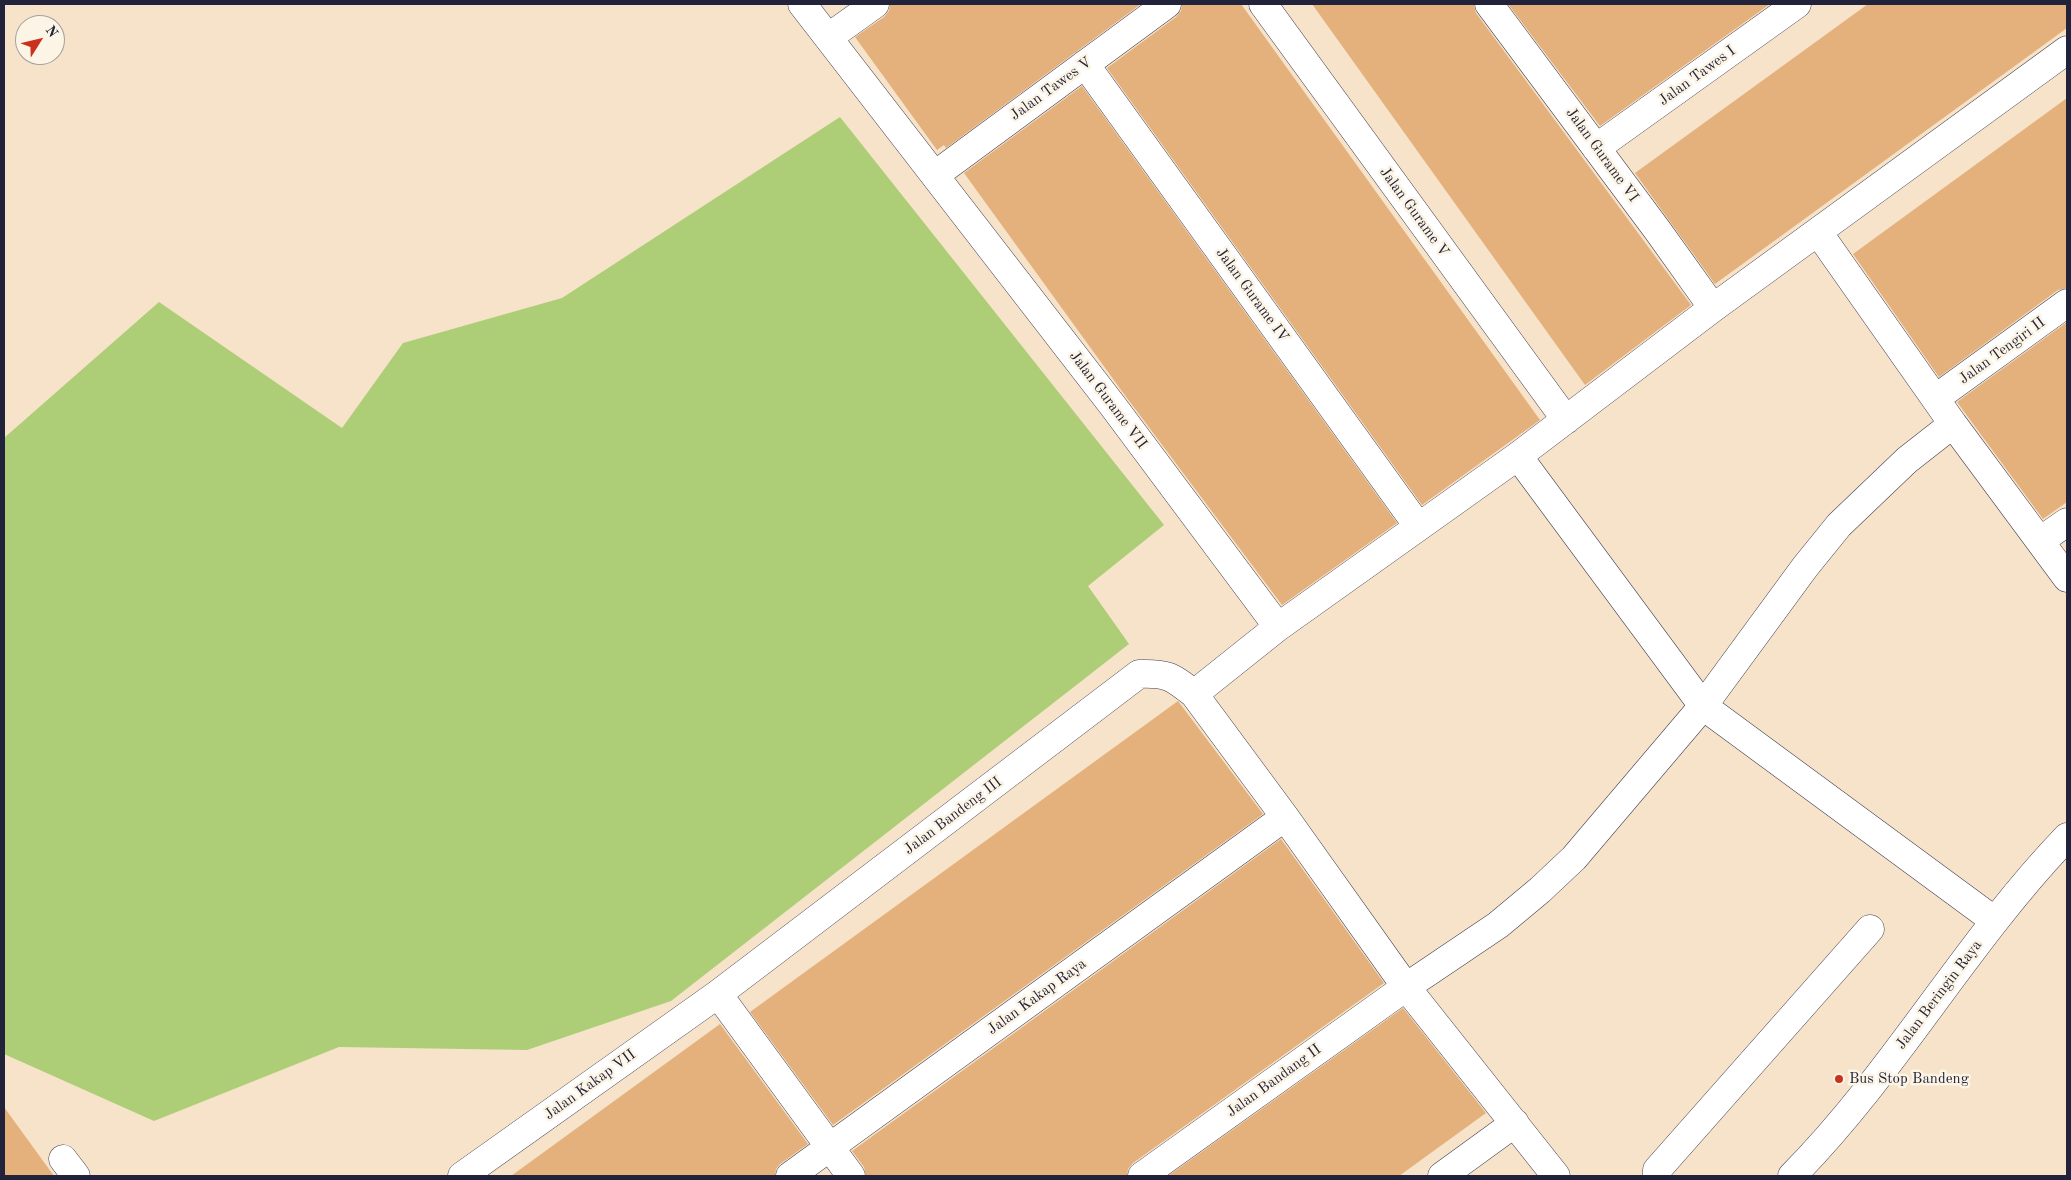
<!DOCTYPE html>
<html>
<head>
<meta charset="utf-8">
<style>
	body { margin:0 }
	#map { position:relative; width:2071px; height:1180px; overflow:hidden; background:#f6e3c9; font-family:"Old Standard TT",serif }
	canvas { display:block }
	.frame { position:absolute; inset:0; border:5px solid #22223b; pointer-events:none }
	.north { position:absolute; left:15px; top:15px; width:50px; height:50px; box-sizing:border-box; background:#fcf5e5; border:1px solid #a5a1a1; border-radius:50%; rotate:54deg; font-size:14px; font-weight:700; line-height:20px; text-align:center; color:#22223b }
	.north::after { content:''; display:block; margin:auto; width:18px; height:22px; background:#c8321e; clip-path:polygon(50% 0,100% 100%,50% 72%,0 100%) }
</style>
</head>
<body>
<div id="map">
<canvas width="2071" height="1180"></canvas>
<div class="frame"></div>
<div class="north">N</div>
</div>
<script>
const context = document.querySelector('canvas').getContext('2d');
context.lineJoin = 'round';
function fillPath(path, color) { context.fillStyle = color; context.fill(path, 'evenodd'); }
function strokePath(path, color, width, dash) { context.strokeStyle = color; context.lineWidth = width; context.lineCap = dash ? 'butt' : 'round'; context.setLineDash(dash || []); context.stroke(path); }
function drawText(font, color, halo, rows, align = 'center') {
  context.font = font + ' "Old Standard TT",serif'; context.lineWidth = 5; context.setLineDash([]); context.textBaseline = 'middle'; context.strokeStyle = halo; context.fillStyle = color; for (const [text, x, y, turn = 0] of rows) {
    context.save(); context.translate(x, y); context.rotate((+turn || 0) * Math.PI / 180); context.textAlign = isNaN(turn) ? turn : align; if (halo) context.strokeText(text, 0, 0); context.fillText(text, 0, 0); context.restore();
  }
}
fillPath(new Path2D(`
	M 840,117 L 1164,525 L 1088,586 L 1129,644 L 671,1001 L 527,1050 L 339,1047 L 154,1121 L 4,1054 L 4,438 L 159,302 L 342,428 L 403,343 L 562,298 Z`), '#adce76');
fillPath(new Path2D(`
	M 890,4 L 1141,4 L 946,148 L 944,145 L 937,150 L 855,37 L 884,17 L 889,11 Z
	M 1182,4 L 1241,4 L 1540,420 L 1422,505 L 1107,68 L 1176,17 L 1181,11 Z
	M 1312,4 L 1474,4 L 1476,13 L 1691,305 L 1585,385 Z
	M 1508,4 L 1770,4 L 1600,126 Z
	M 1868,4 L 2067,4 L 2067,28 L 1715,284 L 1635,173 Z
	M 1082,86 L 1397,523 L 1282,605 L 1124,394 L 964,173 Z
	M 2067,98 L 2067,288 L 2058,290 L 1939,377 L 1853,254 Z
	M 2067,322 L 2067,502 L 2043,519 L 1957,402 Z
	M 1178,701 L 1263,814 L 833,1125 L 750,1012 Z
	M 1281,839 L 1384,983 L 1133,1163 L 1128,1169 L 1127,1176 L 866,1176 L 864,1167 L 852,1151 Z
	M 1403,1008 L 1486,1113 L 1399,1176 L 1168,1176 Z
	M 720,1024 L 808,1144 L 780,1164 L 776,1169 L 775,1176 L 511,1176 Z
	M 4,1107 L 54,1176 L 4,1176 Z`), '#e4b17d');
const minor = new Path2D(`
	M 802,4 L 1113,406 L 1278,627
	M 1263,4 L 1566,420
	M 1489,4 L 1658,231 L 1713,308
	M 829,37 L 875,4
	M 1085,64 L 1418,526
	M 1596,148 L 1797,4
	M 935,175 L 1167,4
	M 1818,232 L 1953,424 L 2067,578
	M 1936,398 L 2067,303
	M 1518,456 L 1703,706 L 1995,921
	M 2040,541 L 2067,522
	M 1194,694 L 1278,627 L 1518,456 L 1713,308 L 2067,50
	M 718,994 L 851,1176
	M 63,1159 L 76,1176
	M 462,1176 L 718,994 L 1139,674 C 1167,673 1172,676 1194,694 L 1285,817 L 1406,987 L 1556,1176
	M 790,1176 L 1285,817
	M 1142,1176 L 1406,987 L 1498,925 L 1540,890 L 1574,858 L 1703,706 L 1805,567 L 1839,525 L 1907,460 L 1953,424
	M 1442,1176 L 1515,1123
	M 1657,1176 L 1657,1170 L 1870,929
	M 1792,1176 C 1894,1073 1966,942 2067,837`);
strokePath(minor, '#423f50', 29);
strokePath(minor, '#fff', 28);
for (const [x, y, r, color] of [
	[1839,1079,5,"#c8321e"]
]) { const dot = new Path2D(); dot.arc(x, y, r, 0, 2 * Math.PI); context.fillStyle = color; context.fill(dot); strokePath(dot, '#fcf5e5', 2); }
drawText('15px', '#22223b', '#fcf5e5', [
	["Jalan Tawes I",1697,76,-36],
	["Jalan Tawes V",1051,89,-36],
	["Jalan Gurame VI",1602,155,54],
	["Jalan Gurame V",1414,212,54],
	["Jalan Gurame IV",1252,295,54],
	["Jalan Tengiri II",2002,351,-36],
	["Jalan Gurame VII",1108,400,53],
	["Jalan Bandeng III",953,816,-37],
	["Jalan Beringin Raya",1939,995,-53],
	["Jalan Kakap Raya",1037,997,-36],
	["Jalan Bandang II",1274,1081,-36],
	["Jalan Kakap VII",590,1085,-36]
]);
drawText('15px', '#22223b', '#fcf5e5', [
	["Bus Stop Bandeng",1849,1079]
], 'left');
</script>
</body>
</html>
